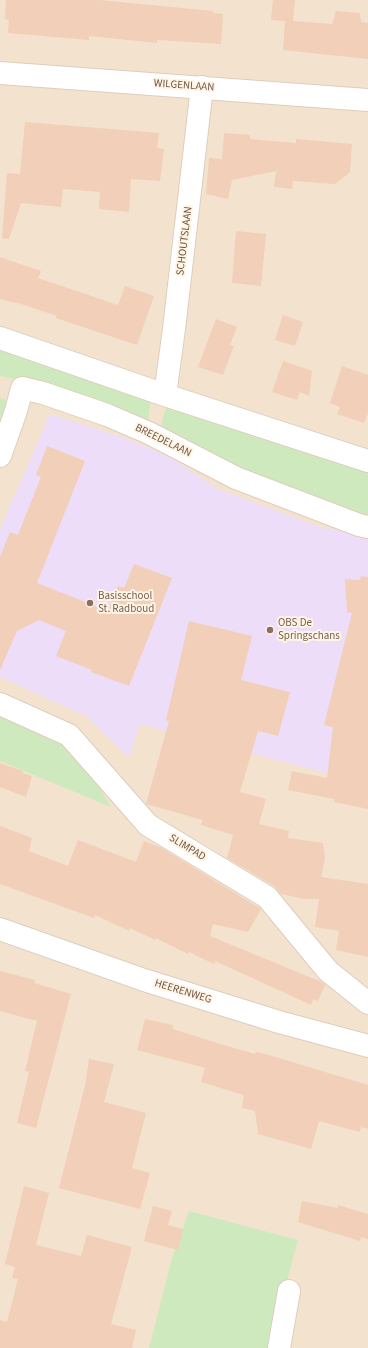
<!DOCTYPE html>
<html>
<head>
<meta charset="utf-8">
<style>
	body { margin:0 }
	canvas { display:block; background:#fcf1e0 }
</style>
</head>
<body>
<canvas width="368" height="1348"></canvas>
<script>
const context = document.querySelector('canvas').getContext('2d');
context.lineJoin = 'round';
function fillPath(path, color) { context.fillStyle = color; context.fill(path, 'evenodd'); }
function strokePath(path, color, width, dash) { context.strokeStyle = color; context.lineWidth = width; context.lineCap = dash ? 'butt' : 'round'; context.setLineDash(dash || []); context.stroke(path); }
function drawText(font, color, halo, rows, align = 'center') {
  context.font = font + ' "Source Sans 3",sans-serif'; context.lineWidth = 4; context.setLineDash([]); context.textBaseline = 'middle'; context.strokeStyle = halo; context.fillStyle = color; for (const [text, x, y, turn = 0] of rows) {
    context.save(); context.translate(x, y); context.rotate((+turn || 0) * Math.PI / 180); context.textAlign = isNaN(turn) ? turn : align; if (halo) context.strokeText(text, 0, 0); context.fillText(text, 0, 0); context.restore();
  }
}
fillPath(new Path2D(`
	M 0,0 L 368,0 L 368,1348 L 0,1348 Z`), '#f3e3ce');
fillPath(new Path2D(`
	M 50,414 L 125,438 L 170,457 L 218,489 L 323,528 L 368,535 L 368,784 L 140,724 L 129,758 L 86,716 L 0,677 L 0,529 Z`), '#eeddf8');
fillPath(new Path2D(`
	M 0,346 L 151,401 L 147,426 L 20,380 L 0,376 Z
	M 0,398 L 8,400 L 0,420 Z
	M 167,403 L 368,470 L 368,520 L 233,469 L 161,426 Z
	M 0,711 C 17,719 34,726 50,735 C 79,751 95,780 111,807 L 0,761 Z
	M 189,1211 L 298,1240 L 269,1348 L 149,1348 L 172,1258 Z`), '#cfe9bf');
fillPath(new Path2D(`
	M 6,0 L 99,0 L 213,11 L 213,13 L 223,14 L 221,44 L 157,40 L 157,43 L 89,36 L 89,40 L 8,33 L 9,20 L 5,19 Z
	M 273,0 L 295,0 L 293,21 L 332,24 L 336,11 L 360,13 L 361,22 L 368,23 L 368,59 L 283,50 L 285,21 L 271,20 Z
	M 25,122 L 159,133 L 157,148 L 164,149 L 160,181 L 131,179 L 129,212 L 99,209 L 100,192 L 63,189 L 61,207 L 21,203 L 9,239 L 2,238 L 7,173 L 20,174 Z
	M 224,133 L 250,135 L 250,139 L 296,143 L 296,139 L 352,144 L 350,172 L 335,184 L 293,181 L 292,189 L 274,187 L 276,171 L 232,180 L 228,199 L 206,194 L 209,158 L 222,159 Z
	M 236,231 L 266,234 L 261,286 L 232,283 Z
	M 0,257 L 41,271 L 38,278 L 118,305 L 125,286 L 154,296 L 137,345 L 56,318 L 57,316 L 15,302 L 15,303 L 0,299 Z
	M 283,315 L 303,322 L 295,346 L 275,340 Z
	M 216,319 L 237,327 L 230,345 L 234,346 L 223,375 L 198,367 Z
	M 283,361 L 312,371 L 309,396 L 300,392 L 297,400 L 272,392 Z
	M 342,366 L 368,375 L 368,413 L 364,423 L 337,414 L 340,407 L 330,403 Z
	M 47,446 L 85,461 L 37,583 L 108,611 L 118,586 L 124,588 L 134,564 L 172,578 L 129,686 L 91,672 L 92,670 L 56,656 L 66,631 L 39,620 L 17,631 L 0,670 L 0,557 L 10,532 L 18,535 L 41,477 L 36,475 Z
	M 361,576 L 368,577 L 368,809 L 334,802 L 334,799 L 288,790 L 292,771 L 327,778 L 333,727 L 324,725 L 352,613 L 347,612 L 345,579 L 360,580 Z
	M 189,621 L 252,636 L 241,680 L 290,692 L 278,736 L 258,731 L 240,792 L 266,799 L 259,824 L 289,831 L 288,838 L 323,843 L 325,859 L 321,877 L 368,884 L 368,957 L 336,950 L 339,931 L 315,927 L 319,899 L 304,899 L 281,894 L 274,886 L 227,858 L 233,835 L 201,825 L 203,820 L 146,804 L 169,721 L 166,720 Z
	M 0,763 L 23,771 L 22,773 L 32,776 L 26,797 L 0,787 Z
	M 0,826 L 32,838 L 29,851 L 68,866 L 78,840 L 136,862 L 144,841 L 160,847 L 261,909 L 248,932 L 213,924 L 210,936 L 324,983 L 325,985 L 318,1001 L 313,999 L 311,1005 L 215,961 L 214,964 L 189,952 L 188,954 L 156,938 L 155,940 L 130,928 L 129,931 L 95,915 L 94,918 L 0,884 Z
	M 0,971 L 35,980 L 34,983 L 71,994 L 36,1128 L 17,1123 L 29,1072 L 25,1071 L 37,1021 L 0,1011 Z
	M 145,1019 L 173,1025 L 173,1029 L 220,1044 L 255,1054 L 256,1052 L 269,1055 L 368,1085 L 368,1129 L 361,1127 L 360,1132 L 319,1121 L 311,1149 L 258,1134 L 255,1111 L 242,1108 L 244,1095 L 201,1082 L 205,1068 L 137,1050 Z
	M 89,1059 L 114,1064 L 104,1102 L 146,1113 L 132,1168 L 150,1173 L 140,1209 L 59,1188 L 85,1086 Z
	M 24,1186 L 49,1193 L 36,1245 L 81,1256 L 87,1235 L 132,1247 L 111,1324 L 136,1330 L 132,1348 L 0,1348 L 0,1320 L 7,1322 L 18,1279 L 12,1278 L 15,1267 L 5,1264 Z
	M 302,1201 L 338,1208 L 338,1205 L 368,1214 L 368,1239 L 361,1237 L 360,1241 L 298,1222 Z
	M 153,1206 L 172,1211 L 168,1225 L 183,1229 L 178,1250 L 144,1241 Z`), '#f1cfb8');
const minor = new Path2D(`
	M 0,73 L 368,100
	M 0,338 L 165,395 L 368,461
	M 165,395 L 174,329 L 202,87
	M 0,456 L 16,411 L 22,388 L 43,393 L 107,415 L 149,433 L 236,478 L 359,525 L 368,527
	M 0,704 L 69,735 L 148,825 L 267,897 L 328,971 L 368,1003
	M 0,929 L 144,980 L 279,1022 L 368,1046
	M 279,1348 L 289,1291`);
strokePath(minor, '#dfcdbc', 24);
strokePath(minor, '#fff', 22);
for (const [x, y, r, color] of [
	[90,603,4,"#8d6e63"],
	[270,630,4,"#8d6e63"]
]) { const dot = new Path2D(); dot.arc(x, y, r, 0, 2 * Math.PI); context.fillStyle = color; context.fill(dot); strokePath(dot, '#fff5e5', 1.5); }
drawText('11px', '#725748', '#fff5e5', [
	["WILGENLAAN",184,86,4],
	["SCHOUTSLAAN",185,241,-83],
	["BREEDELAAN",163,441,26],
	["SLIMPAD",187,848,31],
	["HEERENWEG",183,992,17]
]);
drawText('11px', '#785e54', '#fff5e5', [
	["Basisschool",98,597],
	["St. Radboud",98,610],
	["OBS De",278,624],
	["Springschans",278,637]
], 'left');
</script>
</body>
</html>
